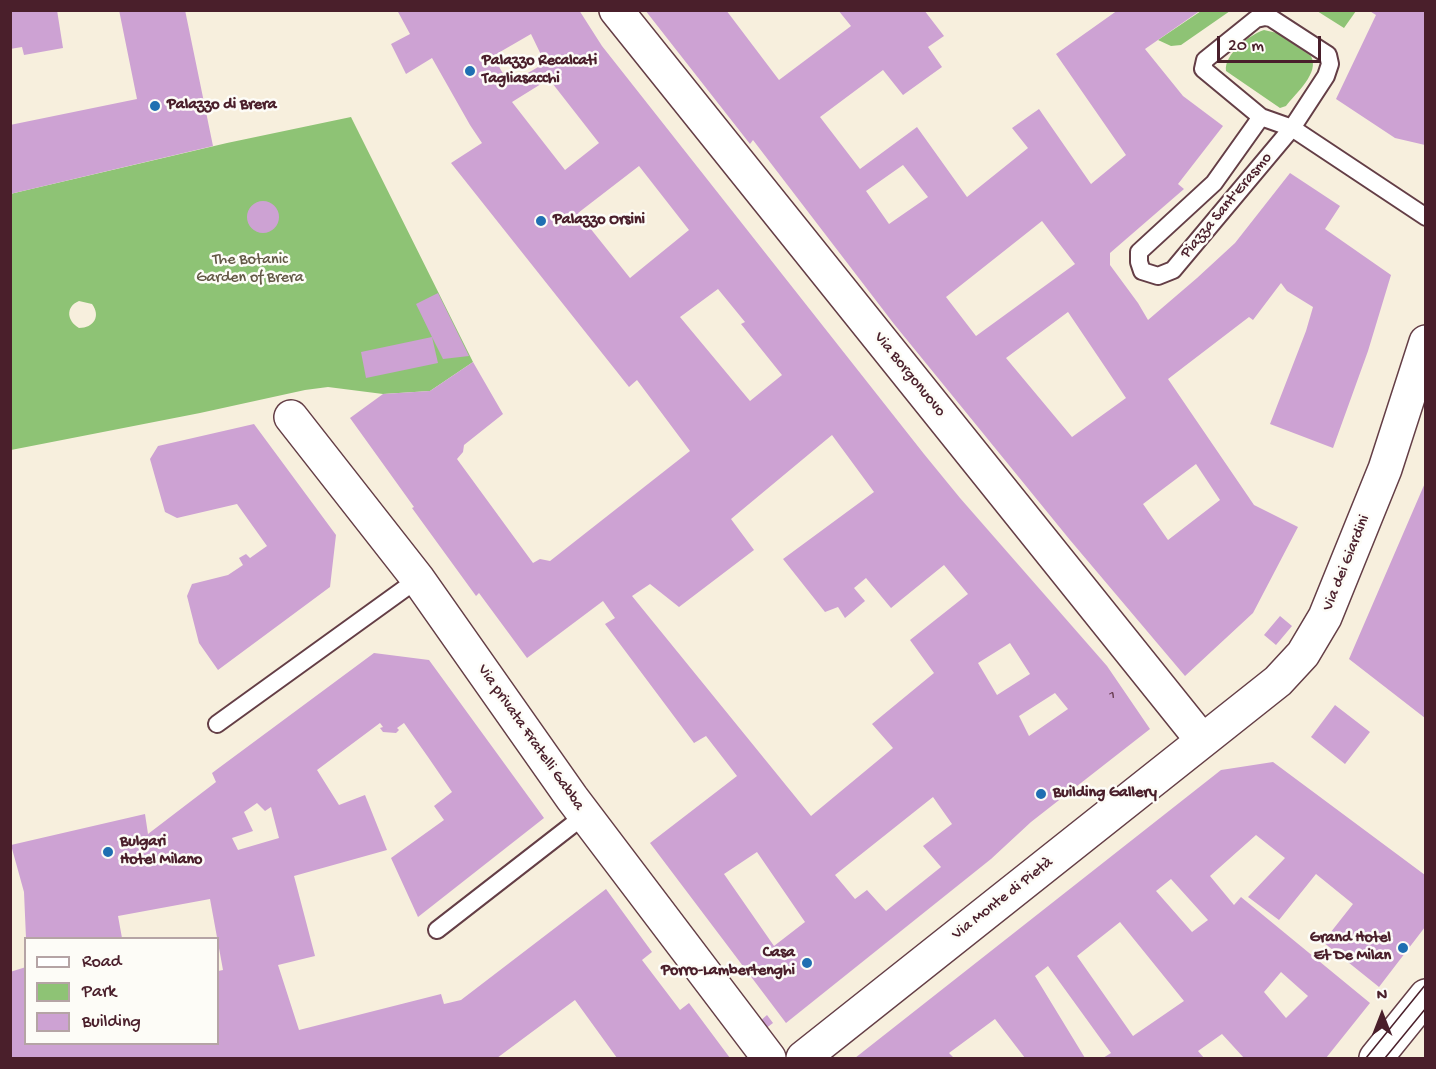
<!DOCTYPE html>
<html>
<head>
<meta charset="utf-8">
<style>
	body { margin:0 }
	#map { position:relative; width:1436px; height:1069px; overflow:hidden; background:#f7efdd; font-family:"Gochi Hand",sans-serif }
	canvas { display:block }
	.frame { position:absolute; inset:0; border:12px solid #4a1f2b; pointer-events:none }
	.legend { position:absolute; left:24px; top:937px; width:195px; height:108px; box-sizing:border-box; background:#fdfcf7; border:2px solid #b5a4a5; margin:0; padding:8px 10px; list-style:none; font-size:18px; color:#4a1f2b }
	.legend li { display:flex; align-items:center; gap:12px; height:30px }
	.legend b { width:30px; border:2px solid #b5a4a5 }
	.north { position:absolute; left:1352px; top:985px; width:60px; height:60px; -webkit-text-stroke:4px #fdfcf7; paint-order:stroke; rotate:0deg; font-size:16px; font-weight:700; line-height:24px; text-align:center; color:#4a1f2b }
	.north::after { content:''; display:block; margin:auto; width:21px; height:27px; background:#4a1f2b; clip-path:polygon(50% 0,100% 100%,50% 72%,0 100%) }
	.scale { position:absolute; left:1217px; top:36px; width:104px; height:27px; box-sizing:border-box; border:3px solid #4a1f2b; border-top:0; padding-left:8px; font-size:18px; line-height:21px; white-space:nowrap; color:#4a1f2b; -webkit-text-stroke:4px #fdfcf7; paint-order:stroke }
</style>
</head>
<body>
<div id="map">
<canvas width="1436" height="1069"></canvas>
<div class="frame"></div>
<ul class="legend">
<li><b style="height:8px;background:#fff"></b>Road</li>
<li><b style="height:16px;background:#8ec375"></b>Park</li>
<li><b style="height:16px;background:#cda2d3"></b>Building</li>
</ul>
<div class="north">N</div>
<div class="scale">20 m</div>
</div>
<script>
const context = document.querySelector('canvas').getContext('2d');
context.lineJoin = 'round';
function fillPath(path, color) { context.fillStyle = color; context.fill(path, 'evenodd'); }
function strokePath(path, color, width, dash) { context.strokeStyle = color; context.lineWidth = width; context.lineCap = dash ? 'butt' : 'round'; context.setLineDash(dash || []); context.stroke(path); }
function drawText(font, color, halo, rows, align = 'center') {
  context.font = font + ' "Gochi Hand",sans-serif'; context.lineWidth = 5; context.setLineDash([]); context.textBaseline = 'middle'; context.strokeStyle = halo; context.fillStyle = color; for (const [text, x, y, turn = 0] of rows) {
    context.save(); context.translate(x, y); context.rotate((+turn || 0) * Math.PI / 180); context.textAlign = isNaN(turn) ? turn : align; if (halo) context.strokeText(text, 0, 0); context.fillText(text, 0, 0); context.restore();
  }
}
fillPath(new Path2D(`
	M 1201,11 L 1230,11 L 1181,45 L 1171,46 L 1158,40 Z
	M 1317,11 L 1356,10 L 1356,11 L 1344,28 Z
	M 1264,30 L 1277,33 L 1311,56 C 1320,73 1296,93 1286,106 L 1280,108 L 1226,71 C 1224,54 1249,35 1264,30 Z
	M 351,117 L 473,362 L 430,391 L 383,394 L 328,387 L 305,390 L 200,413 L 11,450 L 10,194 L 227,143 ZM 79,301 L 92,304 C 101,316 94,328 79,328 C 67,321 65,307 79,301 Z`), '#8ec375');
fillPath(new Path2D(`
	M 10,10 L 57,10 L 63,48 L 24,55 L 22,47 L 10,49 Z
	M 119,10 L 185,10 L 213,146 L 10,194 L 10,125 L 137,99 Z
	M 397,10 L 579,10 L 602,46 L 924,454 L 960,498 L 1107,666 L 1150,729 L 1031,822 L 991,859 L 786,1023 L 650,843 L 737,776 L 706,736 L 694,743 L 605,624 L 615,618 L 603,601 L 527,658 L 479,593 L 476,596 L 412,508 L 414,507 L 350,418 L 383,394 L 430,391 L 473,362 L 503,414 L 464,445 L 463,452 L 457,459 L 533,563 L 540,559 L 550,561 L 690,451 L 637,380 L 629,387 L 451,163 L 482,143 L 470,125 L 432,58 L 406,74 L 391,44 L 410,34 ZM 531,34 L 545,63 L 509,84 L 493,56 ZM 549,79 L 599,143 L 565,170 L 512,102 ZM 639,166 L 689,230 L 630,278 L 578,213 ZM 718,289 L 745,322 L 741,324 L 782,375 L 750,401 L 680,317 ZM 832,435 L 874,492 L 783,559 L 825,612 L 838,607 L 845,618 L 865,601 L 854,588 L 866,578 L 891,608 L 944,565 L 968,594 L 910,640 L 934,673 L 872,724 L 893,748 L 811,816 L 632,596 L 650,584 L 679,607 L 754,550 L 731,519 ZM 1010,643 L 1030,674 L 997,695 L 978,663 ZM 1055,693 L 1068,709 L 1029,736 L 1019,716 ZM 933,797 L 952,824 L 923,846 L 941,867 L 886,911 L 867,890 L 855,899 L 835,875 ZM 757,852 L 805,922 L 774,946 L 724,874 Z
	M 645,10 L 726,10 L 779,80 L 851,26 L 838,10 L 924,10 L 944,36 L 928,47 L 942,67 L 903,95 L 883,70 L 820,117 L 860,169 L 917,127 L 967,197 L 1028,148 L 1012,128 L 1039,109 L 1091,184 L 1126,155 L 1056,54 L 1118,10 L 1201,10 L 1145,49 L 1183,96 L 1223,126 L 1178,184 L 1184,189 L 1110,253 L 1110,265 L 1138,303 L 1148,320 L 1197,278 L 1235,243 L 1290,173 L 1340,206 L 1325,229 L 1391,275 L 1368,351 L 1333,448 L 1270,424 L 1306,331 L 1313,307 L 1287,291 L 1281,283 L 1253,320 L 1249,317 L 1168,379 L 1254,505 L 1298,527 L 1253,613 L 1185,676 L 1070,540 L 894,324 L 753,140 L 750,144 ZM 903,165 L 928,197 L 889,224 L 866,191 ZM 1042,221 L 1075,264 L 976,336 L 946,297 ZM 1068,312 L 1126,398 L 1072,437 L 1006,358 ZM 1196,464 L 1220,500 L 1168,540 L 1143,504 Z
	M 1368,10 L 1425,10 L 1425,145 L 1395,138 L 1336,99 L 1376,15 Z
	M247 217a16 16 0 1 1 32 0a16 16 0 1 1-32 0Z
	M 438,293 L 469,356 L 443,359 L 432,337 L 438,363 L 366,378 L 361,352 L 432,337 L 416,304 Z
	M 254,424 L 336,535 L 330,587 L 218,670 L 199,643 L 187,596 L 192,584 L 228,575 L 243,565 L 239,558 L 246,554 L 250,558 L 267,546 L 237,504 L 177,518 L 165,512 L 150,459 L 158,446 Z
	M 1425,483 L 1425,718 L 1349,659 Z
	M 1280,616 L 1292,626 L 1276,645 L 1264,635 Z
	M 374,653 L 429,660 L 544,818 L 418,917 L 391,858 L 444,820 L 434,806 L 452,792 L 428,757 L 404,723 L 397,728 L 399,730 L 396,733 L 383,732 L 380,728 L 383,727 L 380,723 L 317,770 L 339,805 L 365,795 L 387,850 L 294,876 L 315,956 L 278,965 L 299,1030 L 441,994 L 444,1004 L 461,1000 L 606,889 L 652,952 L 642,960 L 680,1010 L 689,1003 L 730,1058 L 617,1058 L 575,1000 L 497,1058 L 10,1058 L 10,972 L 26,967 L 26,1044 L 218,1044 L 218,971 L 223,970 L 210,899 L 118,916 L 122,938 L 26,938 L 24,892 L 11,845 L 145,814 L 148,834 L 216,782 L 212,773 ZM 257,803 L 265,811 L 271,807 L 279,838 L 238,850 L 232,838 L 253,831 L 244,812 Z
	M 1335,705 L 1370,732 L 1345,764 L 1311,737 Z
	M 1273,762 L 1425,875 L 1425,927 L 1379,987 L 1323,942 L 1353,904 L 1316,874 L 1279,920 L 1248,897 L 1285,858 L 1256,835 L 1210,876 L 1234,905 L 1241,897 L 1370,1003 L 1326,1058 L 1244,1058 L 1222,1034 L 1198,1051 L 1204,1058 L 1103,1058 L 1111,1053 L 1048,966 L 1035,976 L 1085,1058 L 1025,1058 L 995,1019 L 949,1053 L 954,1058 L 855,1058 L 1221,770 ZM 1171,879 L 1208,920 L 1192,932 L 1156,891 ZM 1120,922 L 1184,1001 L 1133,1036 L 1077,956 ZM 1281,972 L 1308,996 L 1286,1018 L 1264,992 Z
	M 767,1015 L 773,1023 L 765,1029 L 759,1022 Z`), '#cda2d3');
const service = new Path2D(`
	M 1261,117 L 1214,183 L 1139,252 L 1139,262 L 1142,271 L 1158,276 L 1173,270 L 1292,128 L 1326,76 L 1330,64 L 1328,55 L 1271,18 L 1265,17 L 1256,19 L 1205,60 L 1203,69 L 1261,117 L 1292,128 L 1426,217
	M 217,724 L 418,579
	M 437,930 L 585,815`);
const minor = new Path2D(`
	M 616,10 L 1202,740
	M 291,417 L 418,579 L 572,798 L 769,1058
	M 803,1058 L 1278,681 L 1303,654 L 1325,617 L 1385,469 L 1426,342
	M 1376,1058 L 1426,996`);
strokePath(service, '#643e46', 20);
strokePath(minor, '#643e46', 36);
strokePath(service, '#fff', 16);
strokePath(minor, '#fff', 33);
strokePath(new Path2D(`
	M 1366,1058 L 1426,984
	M 1385,1058 L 1426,1008`), '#4a1f2b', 1.5);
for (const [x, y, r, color] of [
	[470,71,6,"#1f6fb2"],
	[155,106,6,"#1f6fb2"],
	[541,221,6,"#1f6fb2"],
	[1041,794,6,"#1f6fb2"],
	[108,852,6,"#1f6fb2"],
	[1403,948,6,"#1f6fb2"],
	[807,963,6,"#1f6fb2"]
]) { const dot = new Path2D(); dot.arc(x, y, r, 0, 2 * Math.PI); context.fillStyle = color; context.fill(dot); strokePath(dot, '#fdfcf7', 2); }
drawText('14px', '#6b4055', null, [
	["1",1112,696]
]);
drawText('bold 16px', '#4a1f2b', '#fdfcf7', [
	["Palazzo Recalcati",482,62],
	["Tagliasacchi",482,80],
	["Palazzo di Brera",167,106],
	["Palazzo Orsini",553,221],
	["Building Gallery",1053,794],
	["Bulgari",120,843],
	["Hotel Milano",120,861],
	["Grand Hotel",1391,939,"right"],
	["Et De Milan",1391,957,"right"],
	["Casa",795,954,"right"],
	["Porro-Lambertenghi",795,972,"right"]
], 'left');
drawText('16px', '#4a1f2b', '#fdfcf7', [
	["Piazza Sant'Erasmo",1227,206,-50],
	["Via Borgonuovo",909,375,51],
	["Via dei Giardini",1347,563,-68],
	["Via privata Fratelli Gabba",530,738,55],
	["Via Monte di Pietà",1003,899,-38]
]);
drawText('16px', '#625845', '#fdfcf7', [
	["The Botanic",250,261],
	["Garden of Brera",250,279]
]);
</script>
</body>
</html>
